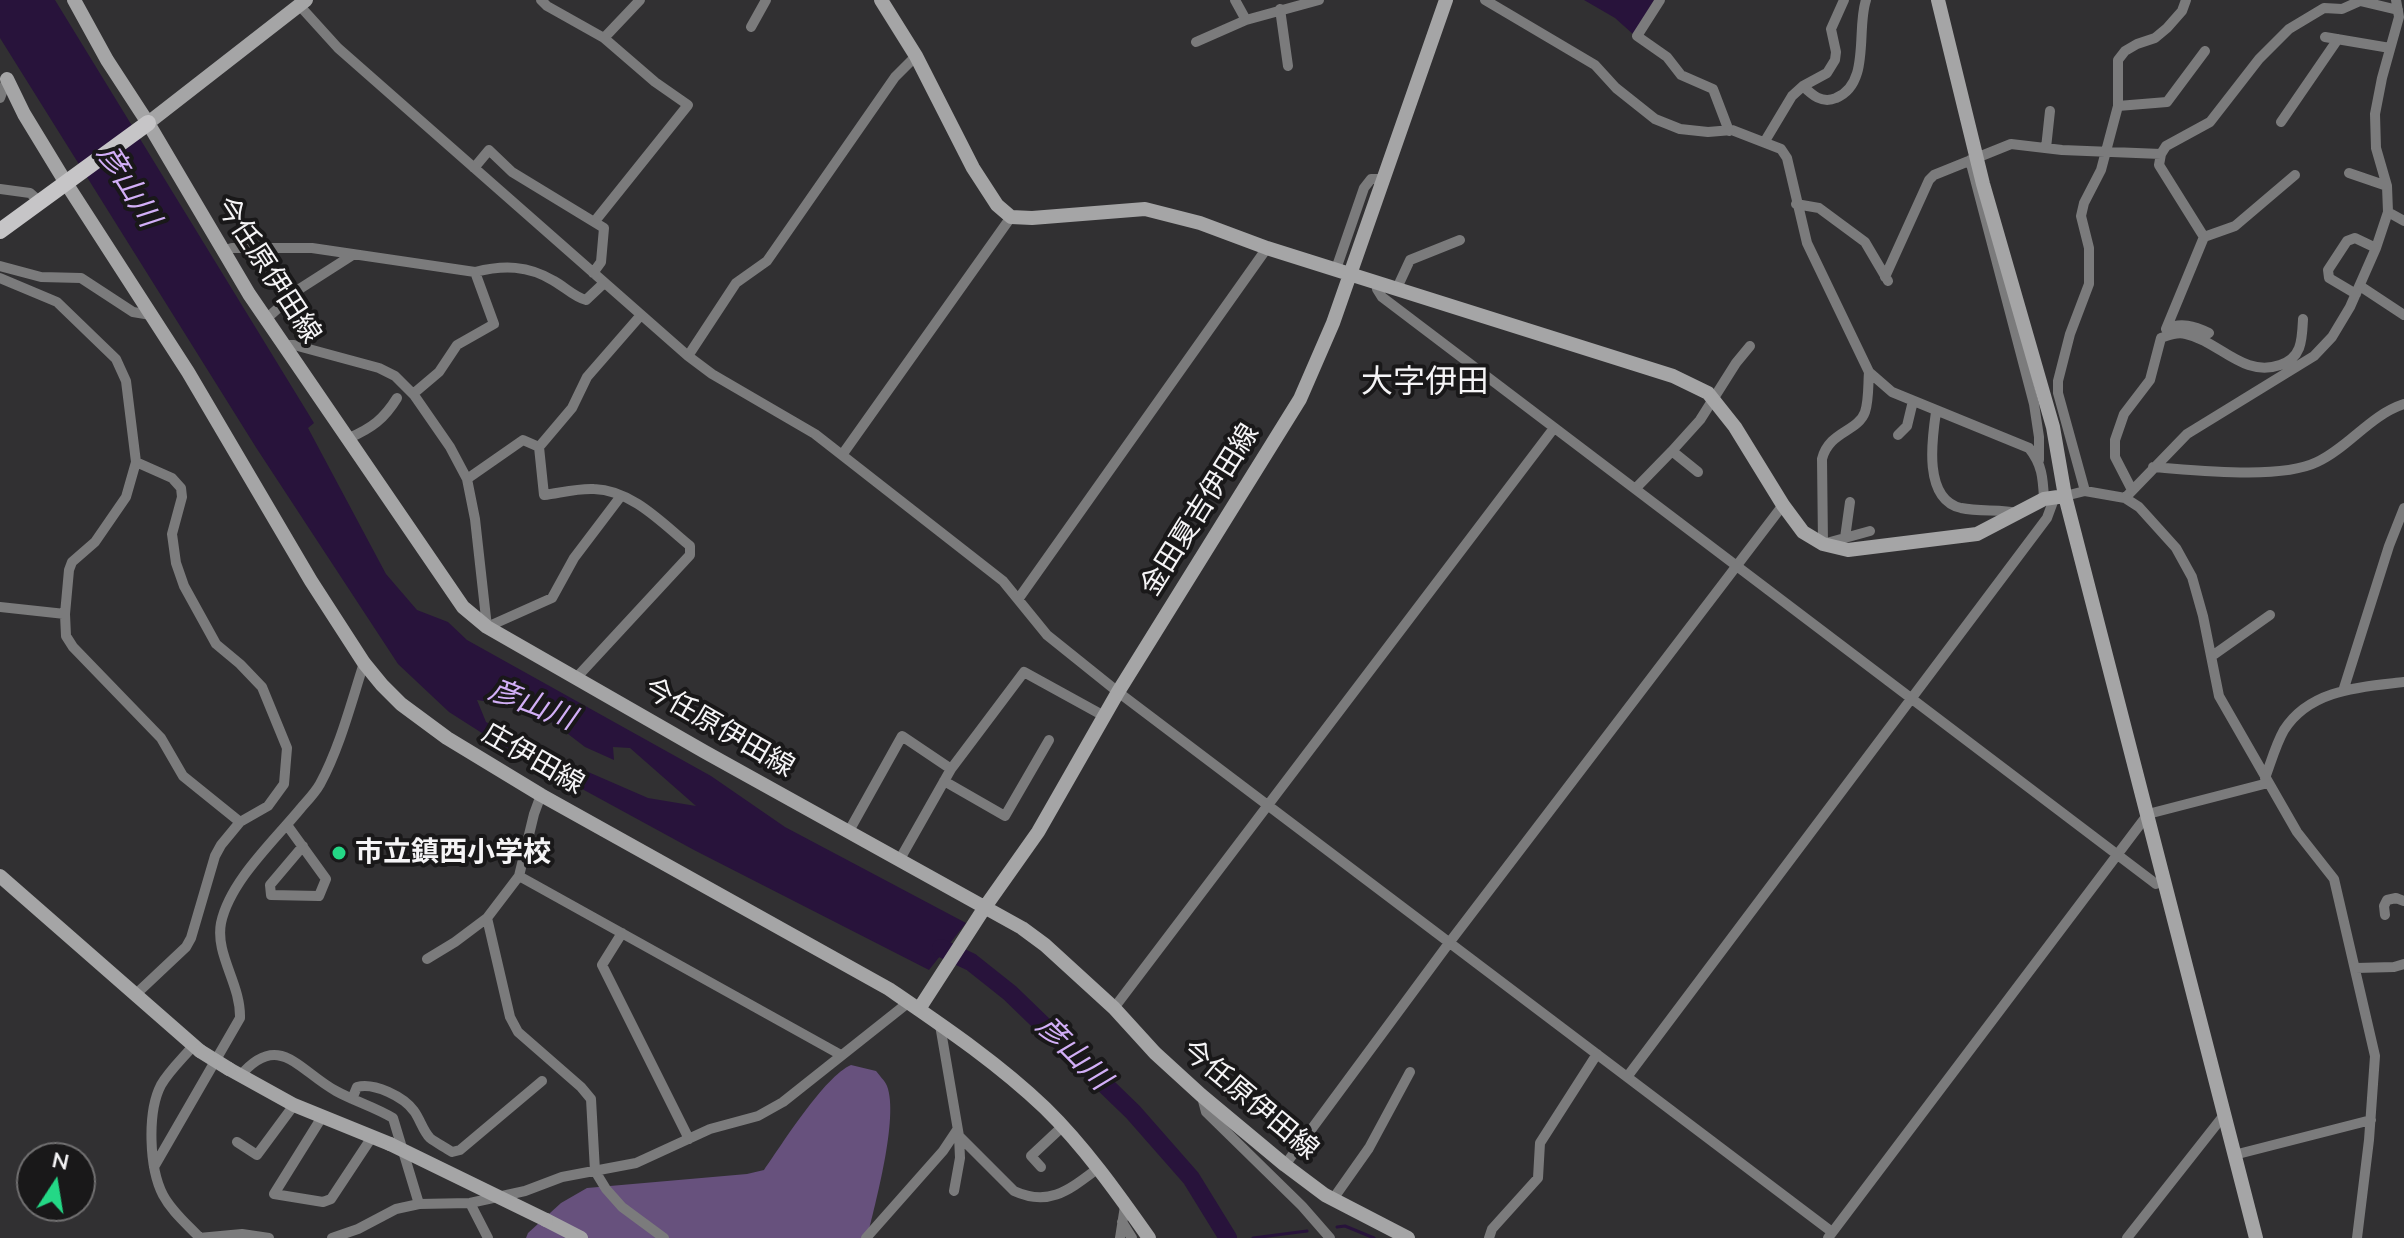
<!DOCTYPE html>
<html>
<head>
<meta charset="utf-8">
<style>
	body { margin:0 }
	#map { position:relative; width:2404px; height:1238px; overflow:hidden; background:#313032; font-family:Mulish,sans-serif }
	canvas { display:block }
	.north { position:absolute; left:16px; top:1142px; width:80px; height:80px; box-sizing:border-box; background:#191819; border:2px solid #717071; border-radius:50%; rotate:12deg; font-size:22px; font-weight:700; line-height:32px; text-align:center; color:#f5f4f6 }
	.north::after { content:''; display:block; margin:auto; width:28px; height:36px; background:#24d886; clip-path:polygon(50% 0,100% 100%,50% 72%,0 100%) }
</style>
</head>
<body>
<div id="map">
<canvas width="2404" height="1238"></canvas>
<div class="north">N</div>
</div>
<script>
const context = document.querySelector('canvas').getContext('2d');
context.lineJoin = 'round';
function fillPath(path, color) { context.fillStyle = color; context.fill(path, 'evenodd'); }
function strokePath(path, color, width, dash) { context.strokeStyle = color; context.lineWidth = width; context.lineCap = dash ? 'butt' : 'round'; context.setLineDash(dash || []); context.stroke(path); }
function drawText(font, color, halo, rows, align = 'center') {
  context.font = font + ' Mulish,"Noto Sans JP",sans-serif'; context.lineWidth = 8; context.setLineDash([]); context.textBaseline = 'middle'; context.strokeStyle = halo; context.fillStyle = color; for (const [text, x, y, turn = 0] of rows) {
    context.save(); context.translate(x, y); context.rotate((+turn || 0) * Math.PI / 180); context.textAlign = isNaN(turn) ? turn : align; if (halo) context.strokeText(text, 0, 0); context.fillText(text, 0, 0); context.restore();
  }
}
fillPath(new Path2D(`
	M 851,1065 L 876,1071 C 879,1075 885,1081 887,1086 C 899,1117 875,1205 867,1238 L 526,1238 L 528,1233 L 561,1203 L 587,1188 L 747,1174 L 764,1170 C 783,1143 824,1077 851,1065 Z`), '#67517d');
fillPath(new Path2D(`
	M 0,0 L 55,0 L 314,423 L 308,428 L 386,574 L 417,610 L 448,622 L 467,640 L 711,776 L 785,827 L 966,923 L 929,970 L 694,850 L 496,742 L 449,712 L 398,664 L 257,449 L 0,38 ZM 477,700 L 519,707 L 555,724 L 585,747 L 614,760 L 613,747 L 630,748 L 696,806 L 648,798 L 556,758 L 486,722 Z
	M 1584,0 L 1654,0 L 1634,35 L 1615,18 Z`), '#28133b');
strokePath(new Path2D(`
	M 1337,1227 L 1345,1226 L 1374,1238
	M 1253,1238 L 1307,1231`), '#28133b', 3);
strokePath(new Path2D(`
	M 941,948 L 971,962 L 1010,993 L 1133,1112 L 1191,1178 L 1228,1238`), '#28133b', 18);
strokePath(new Path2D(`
	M 541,0 L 547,6 L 604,38 L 655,82 L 688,105 L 595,221
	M 1235,0 L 1246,20 L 1319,0
	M 1485,0 L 1595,65 L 1616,88 L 1655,119 L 1680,129 L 1708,132 L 1732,130 L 1781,149 L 1787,158 L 1807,243 L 1869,372 L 1892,392 L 2029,448 C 2042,464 2043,478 2044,499
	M 1660,0 L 1637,36 L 1667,57 L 1681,75 L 1713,89 L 1729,131
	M 299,5 L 338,48 L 688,356 L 712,374 L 815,434 L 1003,581 L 1047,635 L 1118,692 L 1832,1232
	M 1280,9 L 1288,66
	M 751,27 L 766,0
	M 2325,37 L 2390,48
	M 604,38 L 640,0
	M 1196,42 L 1246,20
	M 1803,86 C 1812,95 1822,104 1836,98 C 1871,84 1856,29 1866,0
	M 0,98 L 7,79
	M 2118,106 L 2167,102 L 2205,51
	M 2281,122 L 2338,39
	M 1765,141 L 1792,96 L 1803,86 L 1827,73 L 1835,60 L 1836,52 L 1831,29 L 1844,0
	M 2046,148 L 2050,111
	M 1970,160 L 2034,404 L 2039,437 L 2039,460
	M 474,168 L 489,150 L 512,172 L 604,228 L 601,262 L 593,273
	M 2349,173 L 2387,186
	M 0,189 L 30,193 L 40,202
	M 1796,204 L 1819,208 L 1865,242 L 1888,281
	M 2388,212 L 2404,221
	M 2204,237 L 2235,226 L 2295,175
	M 222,251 L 232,248 L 312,248 L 475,272 C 503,265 528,265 554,281 C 565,287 574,297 586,300 L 604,283
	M 0,266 L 41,277 L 81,278 L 133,312 L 151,315
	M 1336,269 L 1364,188 L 1371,179 L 1383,179
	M 1885,277 L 1929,180 L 1934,175 L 2011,144 L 2062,150 L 2161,154
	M 0,278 L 57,302 L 116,359 L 126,381 L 136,462 L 126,497 L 95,542 L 72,562 L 69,570 L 65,614 L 66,636 L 73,647 L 161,738 L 183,776 L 240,822 L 268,806 L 284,784 L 287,748 L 262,687 L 240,664 L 216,644 L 184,586 L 176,563 L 172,534 L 182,497 L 181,488 L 172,478 L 136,462
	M 1379,282 L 1377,289 L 1382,297 L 2156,884 L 2163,881
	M 2360,286 L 2404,315
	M 1397,288 L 1410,260 L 1460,240
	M 2356,294 L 2329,278 L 2328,270 L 2347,241 L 2355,238 L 2376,248
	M 266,319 L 301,288 L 351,256
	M 2166,329 L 2204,237 L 2159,165 L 2161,154 L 2166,146 L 2210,122 L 2259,59 L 2289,29 L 2324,8 L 2342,9 L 2360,1 L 2398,10
	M 2166,329 C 2181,322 2194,326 2209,333
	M 285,345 L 294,345 L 379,368 L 395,376 L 414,395 L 450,447 L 467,479 L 475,519 L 487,627 L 552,598 L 574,558 L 621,496
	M 688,356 L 736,283 L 767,261 L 895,77 L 916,56
	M 1869,372 C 1868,384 1869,400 1865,412 C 1858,432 1829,431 1822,459 L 1823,544 L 1870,531
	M 413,394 L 439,372 L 457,345 L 494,324 L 475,272
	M 1936,412 C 1932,439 1923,499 1961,508 C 1980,512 2000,509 2018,513
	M 1898,435 L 1907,426 L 1913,401
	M 349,438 C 372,428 384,419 397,398
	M 1672,451 L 1700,420 L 1736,363 L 1750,346
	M 842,455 L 1011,217
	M 2153,467 C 2195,470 2280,480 2317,462 C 2349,447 2370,415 2404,404
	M 467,479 L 523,440 L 539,447
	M 1635,489 L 1672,451 L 1698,472
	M 2132,490 L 2115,457 L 2115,440 L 2124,414 L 2150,380 L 2161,338 C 2169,335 2177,332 2186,334 C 2219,341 2243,378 2280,365 C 2302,358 2302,340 2303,319
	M 2085,491 L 2058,393 L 2058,381 L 2070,334 L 2089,284 L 2089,248 L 2081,216 L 2084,203 L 2101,170 L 2118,106 L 2118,60 L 2125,51 L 2137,44 L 2155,38 L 2167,28 L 2182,11 L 2186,0
	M 2065,496 L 2085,491 L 2125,498 L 2139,507 L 2176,548 L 2192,577 L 2203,616 L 2219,696 L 2297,832 L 2334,879 L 2375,1056 L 2369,1140 L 2357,1238
	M 2125,498 L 2187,434 L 2314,356 L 2332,337 L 2350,307 L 2376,248 L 2388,212 L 2387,186 L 2376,148 L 2375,114 L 2382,78 L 2399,17 L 2396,0
	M 1845,538 L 1850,502
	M 1019,598 L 1267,248
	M 0,607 L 65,614
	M 2212,656 L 2270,615
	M 577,677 L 690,555 L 690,546 C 663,524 632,490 594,489 C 578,488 560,493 544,495 L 539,447 L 572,408 L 587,377 L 641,315
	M 2344,688 L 2389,546 L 2404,508
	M 2265,778 C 2271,762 2276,744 2284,730 C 2310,689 2361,687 2404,682
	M 944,781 L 1005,816 L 1049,740
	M 287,825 L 326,879 L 319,896 L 271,895 L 270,885 L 303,846
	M 849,831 L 902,736 L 951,769
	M 900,859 L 951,769 L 1024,672 L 1104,716
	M 519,876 L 841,1055
	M 2385,915 L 2384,906 L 2387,900 L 2396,898 L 2404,901
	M 487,918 L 510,1017 L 518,1032 L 581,1087 L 591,1099 L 595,1171 L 606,1189 L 622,1207 L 664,1238
	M 622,933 L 602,965 L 689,1139
	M 427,959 L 455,942 L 487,918 L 519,876 L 534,814 L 541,795
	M 2356,968 L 2394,967 L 2404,964
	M 135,995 L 186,947 L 191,938 L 215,856 L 221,845 L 240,822
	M 1114,1008 L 1554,428
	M 940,1025 L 959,1136 L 960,1158 L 954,1191
	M 193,1046 C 183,1058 169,1071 161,1085 C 147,1112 149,1168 163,1195 C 172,1212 187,1224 200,1238
	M 240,1076 C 279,1030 299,1071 336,1091 C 354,1101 375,1107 393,1118 L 419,1204
	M 1627,1077 L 2047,518 L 2054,499
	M 1202,1097 L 1206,1112 L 1302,1206 L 1330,1238
	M 352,1099 L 357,1087 C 374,1082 404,1097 414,1111 C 420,1119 423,1131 430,1138 C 436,1143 445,1147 452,1152 L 460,1150 L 542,1081
	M 322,1117 L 274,1194 L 323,1202 L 331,1199 L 372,1137
	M 959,1136 L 1014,1191 C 1049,1207 1069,1190 1097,1169
	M 237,1142 L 257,1155 L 294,1105
	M 2234,1155 L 2371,1120
	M 1285,1165 L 1449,943 L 1783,505
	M 154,1167 L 240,1018 C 241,984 215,955 221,923 C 230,881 274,841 301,808 C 307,801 315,793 320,784 C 340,747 351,703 364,663
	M 1041,1167 L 1031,1156 L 1062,1127
	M 1333,1199 L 1369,1148 L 1410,1072
	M 470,1203 L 488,1238
	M 1122,1222 L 1132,1238
	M 199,1238 L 242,1234 L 269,1238
	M 332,1238 L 358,1229 L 396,1209 L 419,1204 L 470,1203 L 525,1191 L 562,1177 L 636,1163 L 710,1129 L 758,1116 L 783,1102 L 909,1002
	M 866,1238 L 943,1151 L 957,1130
	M 1120,1238 L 1125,1206
	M 1489,1238 L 1492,1229 L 1538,1178 L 1540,1143 L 1597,1054
	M 1828,1238 L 2148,814 L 2268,783
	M 2127,1238 L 2224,1115`), '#7b7b7c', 10);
strokePath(new Path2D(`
	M 74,0 L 107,60 L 148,123 L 249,294 L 463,607 L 487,627 L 705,752 L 1022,928 L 1045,945 L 1114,1008 L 1155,1053 L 1201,1095 L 1285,1165 L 1325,1195 L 1408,1238
	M 881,0 L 916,56 L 973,168 L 997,205 L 1011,217 L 1032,218 L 1145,209 L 1200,223 L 1267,248 L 1673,376 L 1708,393 L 1735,427 L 1783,505 L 1803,532 L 1823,544 L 1848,550 L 1977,534 L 2044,499 L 2065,496
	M 1938,0 L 1983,184 L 2053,427 L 2065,496 L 2256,1238
	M 7,79 L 24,114 L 66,183 L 188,372 L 311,581 L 364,663 L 382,685 L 401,704 L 447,738 L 541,795 L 889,989 C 943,1026 998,1063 1045,1108 C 1084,1146 1118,1194 1149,1238
	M 148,123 L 306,0
	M 0,876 L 200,1051
	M 919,1009 L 985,907 L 1038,832 L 1118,692 L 1300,399 L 1333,323 L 1446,0
	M 229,1069 L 294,1105 L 390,1144
	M 546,1220 L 581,1238`), '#a5a5a6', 14);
strokePath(new Path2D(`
	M 0,231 L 148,123`), '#c6c5c7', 16);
strokePath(new Path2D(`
	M 200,1051 L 229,1069
	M 390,1144 L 546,1220`), '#a5a5a6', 14);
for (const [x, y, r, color] of [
	[339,853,8,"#24d886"]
]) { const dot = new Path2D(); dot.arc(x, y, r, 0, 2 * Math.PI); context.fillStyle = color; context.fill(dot); strokePath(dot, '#191819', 3); }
drawText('28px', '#f5f4f6', '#191819', [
	["今任原伊田線",268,270,57],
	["金田夏吉伊田線",1200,510,-58],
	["今任原伊田線",719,728,30],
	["庄伊田線",533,759,30],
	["今任原伊田線",1250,1100,40]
]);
drawText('bold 28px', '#f5f4f6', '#191819', [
	["市立鎮西小学校",355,853]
], 'left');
drawText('italic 30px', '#d2aff7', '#191819', [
	["彦山川",128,186,58],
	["彦山川",532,705,21],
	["彦山川",1073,1053,45]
]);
drawText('32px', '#f5f4f6', '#191819', [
	["大字伊田",1425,382]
]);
</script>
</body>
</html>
